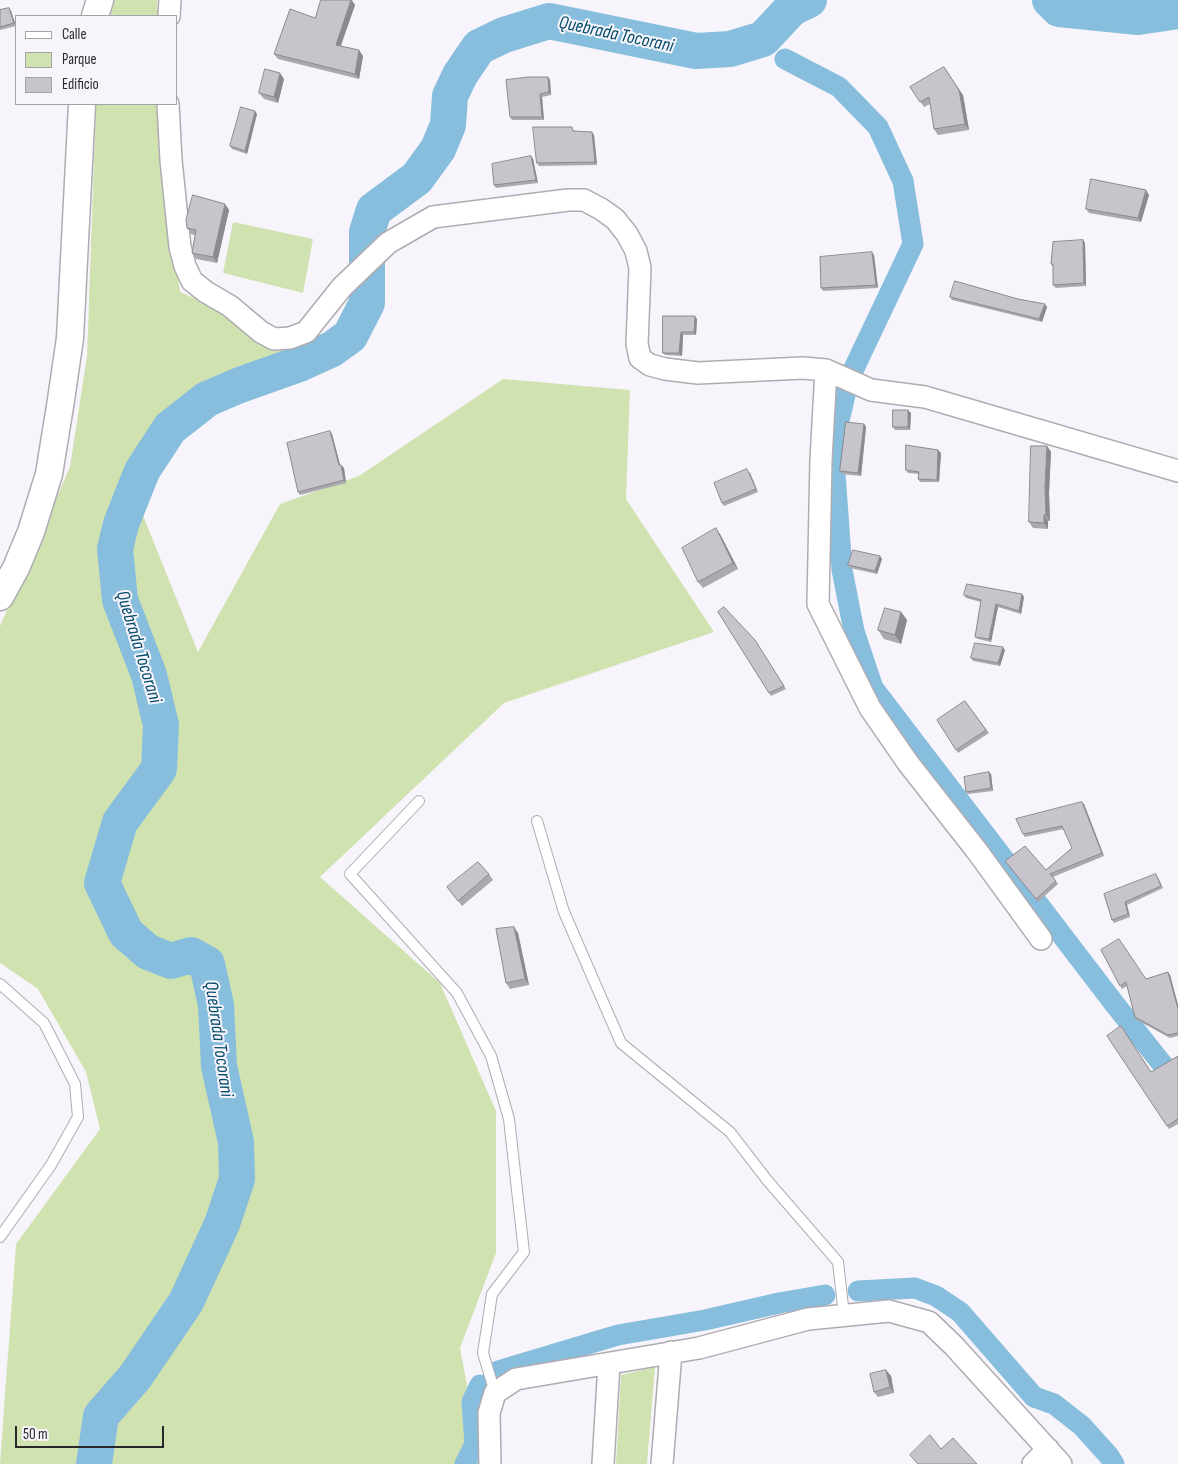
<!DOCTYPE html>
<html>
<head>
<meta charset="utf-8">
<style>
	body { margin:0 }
	#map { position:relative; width:1178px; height:1464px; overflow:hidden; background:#f7f5fb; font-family:"Sofia Sans Condensed",sans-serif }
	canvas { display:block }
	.legend { position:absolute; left:15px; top:15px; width:162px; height:90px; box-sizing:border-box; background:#f7f5fb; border:1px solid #a4a3a7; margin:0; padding:6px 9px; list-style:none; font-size:15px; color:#28272a }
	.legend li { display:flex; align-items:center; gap:10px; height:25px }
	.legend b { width:25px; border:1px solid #a4a3a7 }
	.scale { position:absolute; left:15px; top:1426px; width:149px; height:22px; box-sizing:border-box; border:2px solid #28272a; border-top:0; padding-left:6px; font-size:15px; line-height:18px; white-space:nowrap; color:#28272a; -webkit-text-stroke:4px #f7f5fb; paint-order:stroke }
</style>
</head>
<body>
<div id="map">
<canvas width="1178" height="1464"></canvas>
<ul class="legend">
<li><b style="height:6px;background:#fff"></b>Calle</li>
<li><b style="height:14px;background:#d1e2b1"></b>Parque</li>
<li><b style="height:14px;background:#c7c5cb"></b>Edificio</li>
</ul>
<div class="scale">50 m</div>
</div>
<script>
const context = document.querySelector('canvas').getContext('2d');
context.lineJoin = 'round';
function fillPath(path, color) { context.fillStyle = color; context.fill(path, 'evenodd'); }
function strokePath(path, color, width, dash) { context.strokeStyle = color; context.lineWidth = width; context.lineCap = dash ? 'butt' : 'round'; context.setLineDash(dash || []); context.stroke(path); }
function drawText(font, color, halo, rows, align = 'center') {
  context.font = font + ' "Sofia Sans Condensed",sans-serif'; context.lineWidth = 4; context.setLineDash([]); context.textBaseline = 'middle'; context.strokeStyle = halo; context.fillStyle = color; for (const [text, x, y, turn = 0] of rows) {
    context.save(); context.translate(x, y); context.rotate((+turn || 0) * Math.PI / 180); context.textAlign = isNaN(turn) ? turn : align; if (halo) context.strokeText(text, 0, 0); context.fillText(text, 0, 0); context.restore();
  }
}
fillPath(new Path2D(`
	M 114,0 L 157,0 L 158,16 L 109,16 Z
	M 96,104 L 162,104 L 167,201 L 180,292 L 320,353 L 261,373 L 228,388 L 191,416 L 163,459 L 142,513 L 198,652 L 280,504 L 359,476 L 503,379 L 630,390 L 626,499 L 714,632 L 504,703 L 320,877 L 440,983 L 496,1111 L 496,1253 L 460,1348 L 482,1464 L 0,1464 L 16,1244 L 100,1129 L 86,1072 L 38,989 L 0,963 L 0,626 L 70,467 L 87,356 Z
	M 233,222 L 313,239 L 303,293 L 223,273 Z
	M 655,1367 L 647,1464 L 616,1464 L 621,1375 Z`), '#d1e2b1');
strokePath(new Path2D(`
	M 785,59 L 839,87 L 878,127 L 903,181 L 913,244 L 849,379
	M 846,391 L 833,446 L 842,570 L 854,631 L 873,688 L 1113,1002 L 1178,1084
	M 858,1291 L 915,1288 L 936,1296 L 960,1312 L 1034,1397 L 1054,1404 L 1082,1426 L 1109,1456 L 1114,1464
	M 498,1371 L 618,1335 L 705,1320 L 779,1303 L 825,1295
	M 465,1464 L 475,1444 L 472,1402 L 480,1385`), '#88bedd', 21);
strokePath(new Path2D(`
	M 1050,0 L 1059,9 L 1138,17 L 1178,11
	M 94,1464 L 101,1416 L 135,1377 L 186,1302 L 222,1224 L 237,1179 L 236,1142 L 219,1066 L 216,1005 L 207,964 L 191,955 L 171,961 L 148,952 L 126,933 L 102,883 L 120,822 L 159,769 L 161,725 L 149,675 L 120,600 L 115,549 L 121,524 L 142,471 L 170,428 L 207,399 L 240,385 L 299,364 L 332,349 L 350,336 L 367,303 L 367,232 L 374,210 L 417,178 L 438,149 L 448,125 L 450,96 L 460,75 L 479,47 L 504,35 L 549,21 L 696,51 L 730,49 L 763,39 L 792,8 L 809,0`), '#88bedd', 36);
const service = new Path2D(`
	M 419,801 L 350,874 L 457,993 L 491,1056 L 509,1119 L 524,1252 L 492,1294 L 483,1353 L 495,1393
	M 537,821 L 564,912 L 621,1043 L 730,1132 L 767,1180 L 838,1262 L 844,1315
	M 0,984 L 44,1023 L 75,1084 L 78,1117 L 51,1165 L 0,1237`);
const minor = new Path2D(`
	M 169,16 L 170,0
	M 168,104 L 171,160 L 180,247 L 185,266 L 192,281 L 206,292 L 230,306 L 261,332 L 274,339 L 290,338 L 306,332 L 342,287 L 388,243 L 433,217 L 568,200 L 584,200 L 601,209 L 615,219 L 627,234 L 636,251 L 640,268 L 637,344 L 640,358 L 650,365 L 665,369 L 698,373 L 803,368 L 826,370 L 871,390 L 925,397 L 1178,471
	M 826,370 L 821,460 L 818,604 L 870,708 L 908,763 L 977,851 L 1041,939
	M 490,1464 L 489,1413 L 495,1393 L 516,1379 L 699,1348 L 808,1319 L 889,1311 L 929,1322 L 954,1346 L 1061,1464
	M 603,1464 L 609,1364
	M 662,1464 L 671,1352
	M 1033,1464 L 1048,1449`);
const tertiary = new Path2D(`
	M 95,16 L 100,0
	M 0,597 L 16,568 L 31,532 L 49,474 L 61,400 L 70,338 L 82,104`);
strokePath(service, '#aeacb2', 12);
strokePath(minor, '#aeacb2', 24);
strokePath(tertiary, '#aeacb2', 29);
strokePath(service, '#fff', 10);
strokePath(minor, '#fff', 21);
strokePath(tertiary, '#fff', 26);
fillPath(new Path2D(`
	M 321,0 L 352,0 L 355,5 L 341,46 L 363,56 L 359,79 L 278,59 L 274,54 L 315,18 Z
	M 9,8 L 11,11 L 16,26 L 0,30 L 0,10 Z
	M 548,77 L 550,80 L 551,95 L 542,97 L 544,120 L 512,120 L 510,117 Z
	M 284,79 L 278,103 L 264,99 L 259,93 Z
	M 910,87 L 963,95 L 969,130 L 938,135 L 934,129 L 930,104 L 924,107 Z
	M 257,114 L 247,154 L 232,149 L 230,146 Z
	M 574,130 L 574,131 L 594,135 L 597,165 L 539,166 L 537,163 Z
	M 531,156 L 533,159 L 538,183 L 496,188 L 494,185 Z
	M 1149,195 L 1141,222 L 1089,213 L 1086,209 Z
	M 225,204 L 229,210 L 217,263 L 196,259 L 192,253 L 195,235 L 191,234 L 187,228 Z
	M 1083,240 L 1085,243 L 1086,286 L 1056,288 L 1053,285 L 1053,267 L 1051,264 Z
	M 874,255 L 878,288 L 823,291 L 821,288 Z
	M 950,297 L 1018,299 L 1047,307 L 1042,322 L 952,300 Z
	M 663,316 L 697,319 L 696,335 L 683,335 L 682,356 L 665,355 L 663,353 Z
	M 911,413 L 910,430 L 895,430 L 893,427 Z
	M 864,424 L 866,427 L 861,476 L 842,474 L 840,471 Z
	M 330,431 L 332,434 L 340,465 L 341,465 L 344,468 L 346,483 L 300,495 L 298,492 Z
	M 1047,446 L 1051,452 L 1049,493 L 1050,521 L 1048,521 L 1048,529 L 1033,528 L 1029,522 Z
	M 938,450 L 941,453 L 939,482 L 920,482 L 918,479 L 918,474 L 908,473 L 906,470 Z
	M 750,472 L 758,492 L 724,506 L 722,503 Z
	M 720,534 L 738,569 L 703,588 L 698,582 Z
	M 880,556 L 882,559 L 877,574 L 850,568 L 848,565 Z
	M 964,595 L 1024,597 L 1021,614 L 998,607 L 991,642 L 978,639 L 975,637 L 981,602 L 966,598 Z
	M 718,612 L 755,640 L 786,689 L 771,696 Z
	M 901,612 L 907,620 L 901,644 L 884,639 L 878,630 Z
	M 1005,650 L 1000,666 L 973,661 L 971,658 Z
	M 965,701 L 989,733 L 958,753 L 937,720 Z
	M 989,772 L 991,774 L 993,791 L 968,794 L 966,792 Z
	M 1084,804 L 1104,856 L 1053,877 L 1058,884 L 1038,902 L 1007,864 L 1046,870 L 1072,848 L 1064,829 L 1025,837 L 1023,834 Z
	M 489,874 L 493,880 L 462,906 L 447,887 Z
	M 1158,877 L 1163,888 L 1127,905 L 1130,917 L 1114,923 L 1112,920 L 1104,894 Z
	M 518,933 L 529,985 L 510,989 L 506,983 Z
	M 1101,950 L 1146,979 L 1168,972 L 1170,975 L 1178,1005 L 1178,1036 L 1170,1038 L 1137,1020 L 1135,1017 L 1127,986 L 1122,989 Z
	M 1107,1036 L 1151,1072 L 1178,1056 L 1178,1124 L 1169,1129 Z
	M 886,1370 L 891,1376 L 894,1393 L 878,1397 L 874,1392 Z`), '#aba9af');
fillPath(new Path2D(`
	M 351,0 L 355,5 L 339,50 L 336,45 Z
	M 9,8 L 11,11 L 16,26 L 14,23 Z
	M 359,50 L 363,56 L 359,79 L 355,74 Z
	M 944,67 L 963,95 L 969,130 L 965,124 Z
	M 280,73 L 284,79 L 278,103 L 274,97 Z
	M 548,77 L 550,80 L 551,95 L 549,92 Z
	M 540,94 L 542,97 L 544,120 L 542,117 Z
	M 255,111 L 257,114 L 247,154 L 245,151 Z
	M 592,132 L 594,135 L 597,165 L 595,162 Z
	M 531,156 L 533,159 L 538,183 L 536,180 Z
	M 1146,190 L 1149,195 L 1141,222 L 1138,218 Z
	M 225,204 L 229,210 L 217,263 L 213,257 Z
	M 1083,240 L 1085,243 L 1086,286 L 1084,283 Z
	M 872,252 L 874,255 L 878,288 L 876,285 Z
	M 1045,304 L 1047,307 L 1042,322 L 1039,319 Z
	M 695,316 L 697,319 L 696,335 L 694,332 Z
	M 681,332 L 683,335 L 682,356 L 679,353 Z
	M 908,410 L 911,413 L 910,430 L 908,427 Z
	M 864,424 L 866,427 L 861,476 L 858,473 Z
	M 330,431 L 332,434 L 341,468 L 339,465 Z
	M 1047,446 L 1051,452 L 1049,493 L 1050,521 L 1046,515 L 1045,487 Z
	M 938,450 L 941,453 L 939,482 L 937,480 Z
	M 341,465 L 344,468 L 346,483 L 344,480 Z
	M 1044,515 L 1048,521 L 1048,529 L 1044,523 Z
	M 716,528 L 720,534 L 738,569 L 733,563 Z
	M 880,556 L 882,559 L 877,574 L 875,571 Z
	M 1022,594 L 1024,597 L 1021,614 L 1019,611 Z
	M 996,604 L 998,607 L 991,642 L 989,639 Z
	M 901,612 L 907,620 L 901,644 L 895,635 Z
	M 1003,647 L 1005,650 L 1000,666 L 998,663 Z
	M 989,772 L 991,774 L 993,791 L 991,788 Z
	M 1082,802 L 1084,804 L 1104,856 L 1102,853 Z
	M 1125,902 L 1127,905 L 1130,917 L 1128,914 Z
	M 514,927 L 518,933 L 529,985 L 525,979 Z
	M 1168,972 L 1170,975 L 1178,1005 L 1178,1009 Z
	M 886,1370 L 891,1376 L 894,1393 L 890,1387 Z`), '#8b8a8e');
const building = new Path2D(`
	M 321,0 L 351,0 L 336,45 L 359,50 L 355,74 L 274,54 L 290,9 L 315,18 Z
	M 9,8 L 14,23 L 0,27 L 0,10 Z
	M 944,67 L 959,90 L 965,124 L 934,129 L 929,97 L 920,102 L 910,87 Z
	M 265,69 L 280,73 L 274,97 L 259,93 Z
	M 529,77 L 548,77 L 549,92 L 540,94 L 542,117 L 510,117 L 506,80 Z
	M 241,107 L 255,111 L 245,151 L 230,146 Z
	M 533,127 L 572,127 L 573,131 L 592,132 L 595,162 L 537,163 Z
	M 531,156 L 536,180 L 494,185 L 492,164 Z
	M 1091,179 L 1146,190 L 1138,218 L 1086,209 Z
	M 193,195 L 225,204 L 213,257 L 192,253 L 196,230 L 187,228 L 186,220 Z
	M 1083,240 L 1084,283 L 1053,285 L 1053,264 L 1051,264 L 1053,242 Z
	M 872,252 L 876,285 L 821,288 L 820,257 Z
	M 955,281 L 1018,299 L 1045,304 L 1039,319 L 950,297 Z
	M 663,316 L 695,316 L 694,332 L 681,332 L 679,353 L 663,353 Z
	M 893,410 L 908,410 L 908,427 L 893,427 Z
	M 846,422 L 864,424 L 858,473 L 840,471 Z
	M 330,431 L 339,465 L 341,465 L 344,480 L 298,492 L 287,443 Z
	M 906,445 L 938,450 L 937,480 L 918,479 L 919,472 L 906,470 Z
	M 1031,446 L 1047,446 L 1045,487 L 1046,515 L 1044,515 L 1044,523 L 1029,522 Z
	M 747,469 L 756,489 L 722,503 L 714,483 Z
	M 716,528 L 733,563 L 698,582 L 682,548 Z
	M 853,550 L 880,556 L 875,571 L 848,565 Z
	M 967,584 L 1022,594 L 1019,611 L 996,604 L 989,639 L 975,637 L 981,600 L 964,595 Z
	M 724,607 L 755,640 L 784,686 L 769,693 L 718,612 Z
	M 885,608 L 901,612 L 895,635 L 878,630 Z
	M 975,643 L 1003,647 L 998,663 L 971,658 Z
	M 965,701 L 986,730 L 956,750 L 937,720 Z
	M 989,772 L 991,788 L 966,792 L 964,777 Z
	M 1082,802 L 1102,853 L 1050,874 L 1056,881 L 1036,899 L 1005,861 L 1025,846 L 1046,870 L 1072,848 L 1062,826 L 1023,834 L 1016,819 Z
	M 478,862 L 489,874 L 458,901 L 447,887 Z
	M 1156,874 L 1161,886 L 1125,902 L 1128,914 L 1112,920 L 1104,894 Z
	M 514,927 L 525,979 L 506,983 L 496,929 Z
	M 1119,939 L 1146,979 L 1168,972 L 1178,1009 L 1178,1033 L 1168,1035 L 1135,1017 L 1126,982 L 1120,986 L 1101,950 Z
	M 1121,1026 L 1151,1072 L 1178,1056 L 1178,1119 L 1167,1126 L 1107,1036 Z
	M 886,1370 L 890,1387 L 874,1392 L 870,1374 Z
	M 930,1435 L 941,1449 L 953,1438 L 977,1464 L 918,1464 L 910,1455 Z`);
fillPath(building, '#c7c5cb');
strokePath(building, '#8b8a8e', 1);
drawText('italic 19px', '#024b6a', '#f7f5fb', [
	["Quebrada Tocorani",616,35,12],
	["Quebrada Tocorani",138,647,73],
	["Quebrada Tocorani",218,1039,82]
]);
</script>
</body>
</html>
